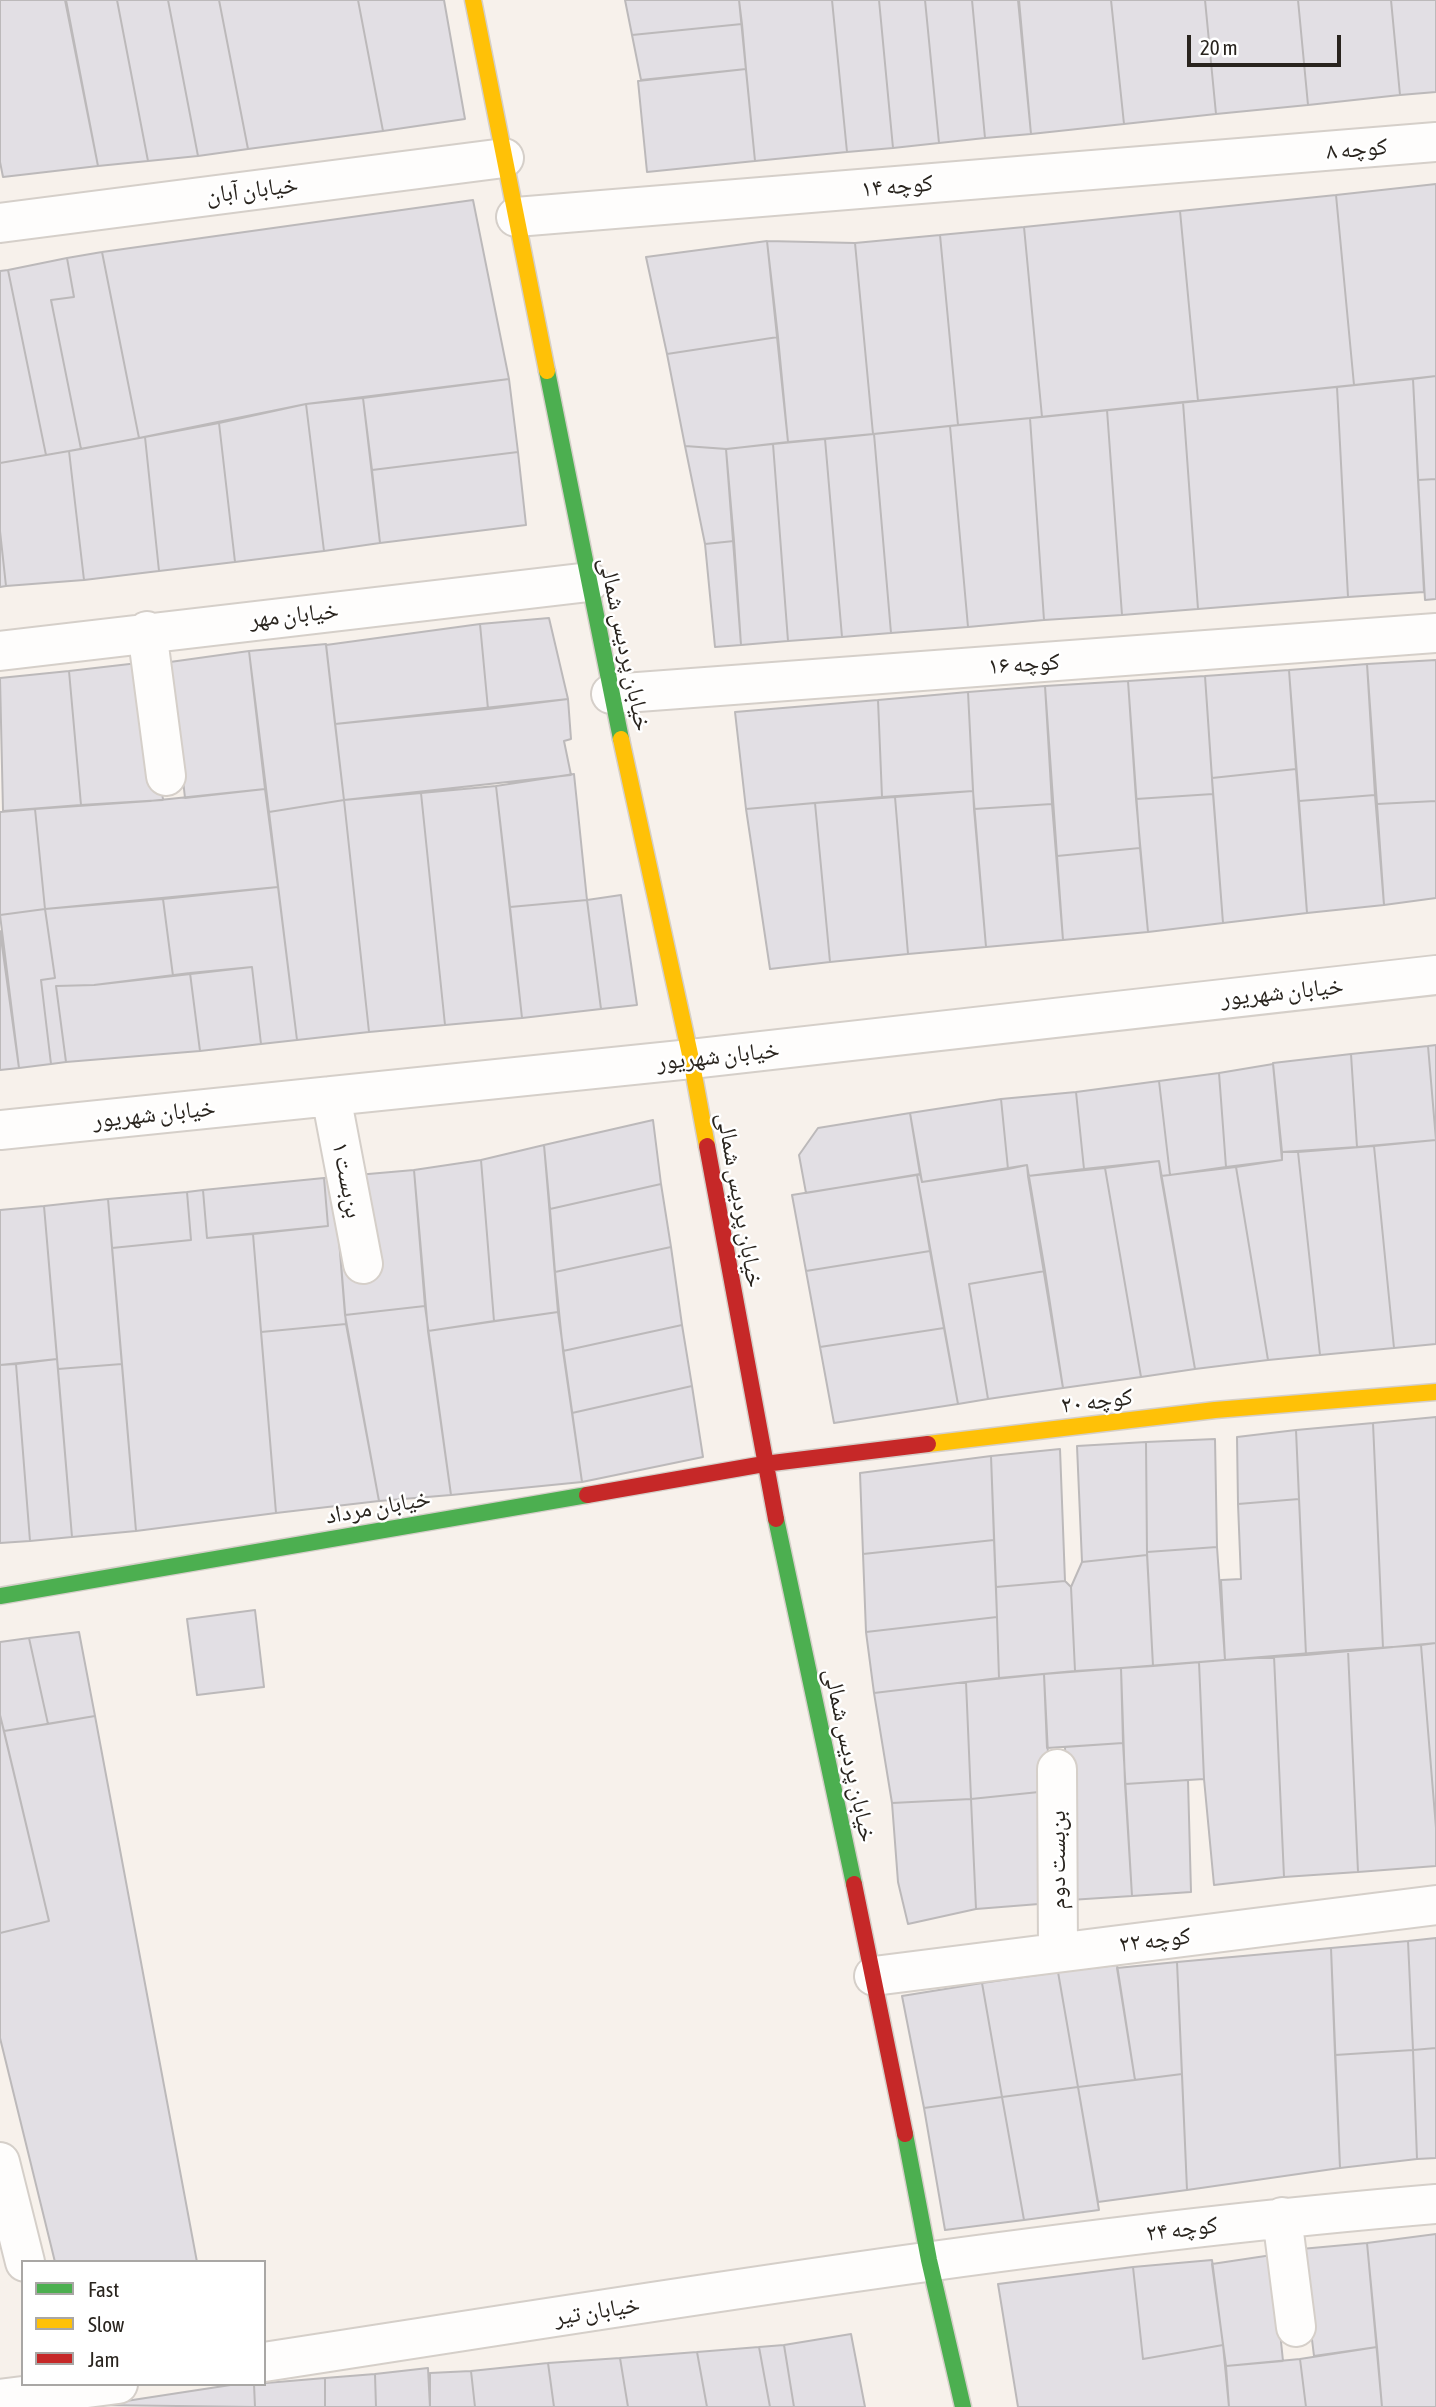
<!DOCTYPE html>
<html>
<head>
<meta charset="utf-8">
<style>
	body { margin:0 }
	#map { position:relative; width:1436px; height:2407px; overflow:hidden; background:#f7f1eb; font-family:"Asap Condensed",sans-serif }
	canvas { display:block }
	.legend { position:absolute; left:21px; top:2260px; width:245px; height:126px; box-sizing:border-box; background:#fff; border:2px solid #a9a7a5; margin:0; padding:9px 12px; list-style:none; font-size:21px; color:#29241e }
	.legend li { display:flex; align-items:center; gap:14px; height:35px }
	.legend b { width:35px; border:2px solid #a9a7a5 }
	.scale { position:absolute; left:1187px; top:35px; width:154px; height:32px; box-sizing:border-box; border:4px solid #29241e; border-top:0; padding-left:9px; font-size:21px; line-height:24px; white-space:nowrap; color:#29241e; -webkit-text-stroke:5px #fff; paint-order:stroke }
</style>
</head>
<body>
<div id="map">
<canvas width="1436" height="2407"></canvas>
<ul class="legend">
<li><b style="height:9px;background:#4caf50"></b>Fast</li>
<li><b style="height:9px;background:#ffc107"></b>Slow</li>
<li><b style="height:9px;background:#c62828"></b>Jam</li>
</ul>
<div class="scale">20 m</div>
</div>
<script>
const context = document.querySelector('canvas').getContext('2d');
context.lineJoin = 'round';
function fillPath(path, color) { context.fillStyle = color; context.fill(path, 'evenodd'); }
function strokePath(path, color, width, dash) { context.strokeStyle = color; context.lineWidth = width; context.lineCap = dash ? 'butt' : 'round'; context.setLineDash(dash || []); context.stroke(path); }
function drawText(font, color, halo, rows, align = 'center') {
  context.font = font + ' "Asap Condensed","Noto Naskh Arabic",sans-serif'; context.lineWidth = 5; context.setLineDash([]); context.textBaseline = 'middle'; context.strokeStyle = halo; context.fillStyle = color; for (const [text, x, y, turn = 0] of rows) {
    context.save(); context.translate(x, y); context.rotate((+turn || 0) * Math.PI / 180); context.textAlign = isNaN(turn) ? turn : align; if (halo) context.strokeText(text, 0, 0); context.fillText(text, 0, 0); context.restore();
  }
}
const building = new Path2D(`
	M 0,0 L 65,0 L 98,166 L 3,177 L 0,162 Z
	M 66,0 L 117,0 L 148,161 L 98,166 Z
	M 117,0 L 168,0 L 198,156 L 148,161 Z
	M 168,0 L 219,0 L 248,149 L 198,156 Z
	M 219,0 L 358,0 L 383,131 L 248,149 Z
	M 358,0 L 444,0 L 465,119 L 383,131 Z
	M 625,0 L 739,0 L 742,24 L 632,35 Z
	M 739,0 L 832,0 L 847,152 L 755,161 Z
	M 832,0 L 879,0 L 893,148 L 847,152 Z
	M 879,0 L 925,0 L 939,143 L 893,148 Z
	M 925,0 L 972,0 L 985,138 L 939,143 Z
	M 972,0 L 1018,0 L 1031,134 L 985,138 Z
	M 1019,0 L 1111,0 L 1124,124 L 1031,134 Z
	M 1111,0 L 1205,0 L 1216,114 L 1124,124 Z
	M 1205,0 L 1298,0 L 1308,105 L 1216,114 Z
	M 1298,0 L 1391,0 L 1400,95 L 1308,105 Z
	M 1391,0 L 1436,0 L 1436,92 L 1400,95 Z
	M 742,24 L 746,69 L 641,80 L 632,35 Z
	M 746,69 L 755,161 L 647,172 L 638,81 Z
	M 1436,184 L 1436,376 L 1354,385 L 1336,195 Z
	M 1336,195 L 1354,385 L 1198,401 L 1180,211 Z
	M 473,200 L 509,379 L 306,404 L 139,438 L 102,252 Z
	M 1180,211 L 1198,401 L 1042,417 L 1024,227 Z
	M 1024,227 L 1042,417 L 958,425 L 940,235 Z
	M 940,235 L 958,425 L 873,434 L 855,243 Z
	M 767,241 L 855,243 L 873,434 L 788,442 Z
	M 767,241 L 778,337 L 667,354 L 646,257 Z
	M 102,252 L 139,438 L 81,449 L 51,300 L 74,297 L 67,258 Z
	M 67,258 L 74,297 L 51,300 L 81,449 L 46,455 L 8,270 Z
	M 8,270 L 46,455 L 0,463 L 0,271 Z
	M 778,337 L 788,442 L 727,449 L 685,446 L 667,354 Z
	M 1436,376 L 1436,479 L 1418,480 L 1413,379 Z
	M 509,379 L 518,452 L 372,470 L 363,398 Z
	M 1413,379 L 1424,592 L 1348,597 L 1337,387 Z
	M 1337,387 L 1348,597 L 1198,609 L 1183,402 Z
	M 363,398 L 380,543 L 324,551 L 306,404 Z
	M 1183,402 L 1198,609 L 1122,615 L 1107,410 Z
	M 306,404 L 324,551 L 235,562 L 219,423 Z
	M 1107,410 L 1122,615 L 1044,620 L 1030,418 Z
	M 1030,418 L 1044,620 L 968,627 L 950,426 Z
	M 219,423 L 235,562 L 159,571 L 145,437 Z
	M 950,426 L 968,627 L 891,633 L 874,434 Z
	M 874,434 L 891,633 L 842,637 L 825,439 Z
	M 145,437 L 159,571 L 84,580 L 69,451 Z
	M 825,439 L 842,637 L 788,641 L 773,444 Z
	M 773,444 L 788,641 L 741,645 L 726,449 Z
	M 685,446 L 726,449 L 734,541 L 705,544 Z
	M 69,451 L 84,580 L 6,586 L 0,531 L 0,463 Z
	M 518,452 L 526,525 L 380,543 L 372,470 Z
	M 1436,479 L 1436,599 L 1425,600 L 1418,480 Z
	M 0,531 L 6,586 L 0,587 Z
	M 734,541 L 741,645 L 715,647 L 705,544 Z
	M 549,618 L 568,699 L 488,709 L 480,624 Z
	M 480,624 L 488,709 L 335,724 L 326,645 Z
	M 326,644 L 344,800 L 269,812 L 249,651 Z
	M 249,651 L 265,789 L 185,798 L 170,662 Z
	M 1436,660 L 1436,801 L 1377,804 L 1367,664 Z
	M 147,662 L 163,800 L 81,805 L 69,671 Z
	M 1367,664 L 1375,795 L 1299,801 L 1289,670 Z
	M 1289,670 L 1296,769 L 1212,778 L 1205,676 Z
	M 69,671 L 81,805 L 3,811 L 0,678 Z
	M 1205,676 L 1213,794 L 1136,799 L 1128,681 Z
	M 1128,681 L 1140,848 L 1057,856 L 1045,686 Z
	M 1045,686 L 1052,804 L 974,809 L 968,692 Z
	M 968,692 L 973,791 L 882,797 L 878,700 Z
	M 568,699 L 571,739 L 564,741 L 571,775 L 344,800 L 335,724 Z
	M 878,700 L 882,797 L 746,809 L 735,712 Z
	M 1296,769 L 1307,913 L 1223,923 L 1212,778 Z
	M 574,774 L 587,900 L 510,907 L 496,786 Z
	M 496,786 L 522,1018 L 445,1025 L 421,793 Z
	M 265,789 L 278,887 L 45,909 L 35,809 L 150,801 Z
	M 973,791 L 986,947 L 908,954 L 895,797 Z
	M 421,793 L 445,1025 L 369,1032 L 344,800 Z
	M 1213,794 L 1223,923 L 1148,932 L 1136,799 Z
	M 1375,795 L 1384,905 L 1307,913 L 1299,801 Z
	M 895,797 L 908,954 L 830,962 L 815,803 Z
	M 344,800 L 369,1032 L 297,1040 L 269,812 Z
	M 1436,801 L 1436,898 L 1384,905 L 1377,804 Z
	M 815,803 L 830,962 L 770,969 L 746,809 Z
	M 1052,804 L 1063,940 L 986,947 L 974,809 Z
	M 35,809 L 45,909 L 0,915 L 0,812 Z
	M 1140,848 L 1148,932 L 1063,940 L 1057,856 Z
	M 278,887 L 297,1040 L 261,1044 L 252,967 L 173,976 L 163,899 Z
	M 621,895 L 637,1005 L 601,1009 L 587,900 Z
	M 163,899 L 173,976 L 94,985 L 56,986 L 66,1062 L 51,1064 L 41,980 L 55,978 L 45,909 Z
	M 587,900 L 601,1009 L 522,1018 L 510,907 Z
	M 45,909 L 55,978 L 41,980 L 51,1064 L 19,1068 L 0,915 Z
	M 0,931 L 19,1068 L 0,1070 Z
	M 252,967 L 261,1044 L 200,1051 L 190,973 Z
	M 190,973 L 200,1051 L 66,1062 L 56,986 L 94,985 Z
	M 1436,1045 L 1436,1140 L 1428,1046 Z
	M 1428,1046 L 1436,1140 L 1357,1147 L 1351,1054 Z
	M 1351,1054 L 1357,1147 L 1282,1152 L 1273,1063 Z
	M 1273,1064 L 1282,1160 L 1226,1167 L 1219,1073 Z
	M 1219,1073 L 1226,1167 L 1170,1175 L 1159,1081 Z
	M 1159,1081 L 1170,1175 L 1161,1176 L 1159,1161 L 1084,1169 L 1076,1092 Z
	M 1076,1092 L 1084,1169 L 1028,1176 L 1027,1165 L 1008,1169 L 1001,1099 Z
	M 1001,1099 L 1008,1169 L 922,1182 L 910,1113 Z
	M 910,1113 L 920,1174 L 806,1193 L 799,1155 L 818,1128 Z
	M 653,1120 L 661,1184 L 550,1209 L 544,1145 Z
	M 1436,1140 L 1436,1344 L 1394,1348 L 1374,1146 Z
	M 544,1145 L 558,1312 L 494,1321 L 481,1160 Z
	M 1374,1146 L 1394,1348 L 1320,1355 L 1298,1152 Z
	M 1282,1152 L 1298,1152 L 1320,1355 L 1268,1360 L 1236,1167 L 1282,1160 Z
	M 481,1160 L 494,1321 L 428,1331 L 414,1170 Z
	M 1159,1161 L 1195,1369 L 1141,1377 L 1105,1168 Z
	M 1027,1165 L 1045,1271 L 969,1284 L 988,1399 L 958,1404 L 917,1175 L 920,1174 L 922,1182 Z
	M 1236,1167 L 1268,1360 L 1195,1369 L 1161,1176 Z
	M 1105,1168 L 1141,1377 L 1063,1388 L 1028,1176 Z
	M 414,1170 L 425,1306 L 345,1315 L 334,1177 Z
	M 917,1175 L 930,1251 L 806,1271 L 792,1195 Z
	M 334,1177 L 346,1324 L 261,1332 L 253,1234 L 328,1226 L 324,1178 Z
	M 324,1178 L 328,1226 L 207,1238 L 203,1190 Z
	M 661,1184 L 671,1247 L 555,1272 L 550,1209 Z
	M 203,1190 L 207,1238 L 253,1234 L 276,1513 L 136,1531 L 112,1248 L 191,1240 L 187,1192 Z
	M 187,1192 L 191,1240 L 112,1248 L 108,1199 Z
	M 108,1199 L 122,1364 L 58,1369 L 44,1206 Z
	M 44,1206 L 57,1359 L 0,1365 L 0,1210 Z
	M 671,1247 L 682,1325 L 563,1351 L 555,1272 Z
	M 930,1251 L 944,1328 L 820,1347 L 806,1271 Z
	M 1045,1271 L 1063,1388 L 988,1399 L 969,1284 Z
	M 425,1306 L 451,1495 L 379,1501 L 345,1315 Z
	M 558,1312 L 582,1482 L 451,1495 L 428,1331 Z
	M 346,1324 L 379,1501 L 276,1513 L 261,1332 Z
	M 682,1325 L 692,1386 L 572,1413 L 563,1351 Z
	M 944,1328 L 958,1404 L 834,1423 L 820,1347 Z
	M 57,1359 L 72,1537 L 30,1541 L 16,1364 Z
	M 16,1364 L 30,1541 L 0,1543 L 0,1365 Z
	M 122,1364 L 136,1531 L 72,1537 L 58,1369 Z
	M 692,1386 L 703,1457 L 582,1482 L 572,1413 Z
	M 1436,1417 L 1436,1643 L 1383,1648 L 1373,1423 Z
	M 1373,1423 L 1383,1648 L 1306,1655 L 1296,1430 Z
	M 1296,1430 L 1299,1499 L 1238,1504 L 1237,1437 Z
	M 1215,1439 L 1217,1547 L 1147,1552 L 1146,1442 Z
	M 1146,1442 L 1147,1555 L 1082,1562 L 1077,1446 Z
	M 1060,1449 L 1065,1581 L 996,1587 L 991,1456 Z
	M 991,1456 L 994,1540 L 863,1554 L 860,1473 Z
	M 1299,1499 L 1306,1655 L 1225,1660 L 1221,1580 L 1241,1579 L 1238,1504 Z
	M 994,1540 L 997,1617 L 866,1632 L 863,1554 Z
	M 1217,1547 L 1225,1660 L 1153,1666 L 1147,1552 Z
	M 1147,1555 L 1153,1666 L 1075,1671 L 1071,1587 L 1082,1562 Z
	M 1065,1581 L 1071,1587 L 1075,1671 L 999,1678 L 996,1587 Z
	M 255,1610 L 264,1687 L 197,1695 L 187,1619 Z
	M 997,1617 L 999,1678 L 874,1693 L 866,1632 Z
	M 79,1632 L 95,1716 L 48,1724 L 29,1638 Z
	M 29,1638 L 48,1724 L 4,1731 L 0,1715 L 0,1642 Z
	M 1436,1643 L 1436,1828 L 1421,1645 Z
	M 1421,1645 L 1436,1828 L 1436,1866 L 1358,1872 L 1348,1650 Z
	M 1348,1650 L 1358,1872 L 1284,1877 L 1274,1656 Z
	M 1274,1656 L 1284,1877 L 1214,1885 L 1204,1779 L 1199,1662 Z
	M 1199,1662 L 1204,1779 L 1125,1784 L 1121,1668 Z
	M 1121,1668 L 1123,1743 L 1047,1748 L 1044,1674 Z
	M 1044,1674 L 1049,1774 L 1039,1792 L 971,1799 L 966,1682 Z
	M 966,1682 L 971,1799 L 892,1803 L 874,1693 Z
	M 0,1715 L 49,1921 L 0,1933 Z
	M 95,1716 L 197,2262 L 55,2262 L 0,2038 L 0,1933 L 49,1921 L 4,1731 Z
	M 1123,1743 L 1132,1896 L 1070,1900 L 1065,1747 Z
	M 1188,1780 L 1191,1892 L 1132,1896 L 1125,1784 Z
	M 1039,1792 L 1039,1904 L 976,1909 L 971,1799 Z
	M 971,1799 L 976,1909 L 908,1924 L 898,1882 L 892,1803 Z
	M 1436,1938 L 1436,2048 L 1413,2050 L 1408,1941 Z
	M 1408,1941 L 1413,2050 L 1335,2055 L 1331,1948 Z
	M 1331,1948 L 1340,2168 L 1187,2190 L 1177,1962 Z
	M 1177,1962 L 1182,2074 L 1135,2080 L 1117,1968 Z
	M 1117,1965 L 1135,2080 L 1078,2087 L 1058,1972 Z
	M 1058,1972 L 1078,2087 L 1002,2097 L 982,1983 Z
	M 982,1983 L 1002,2097 L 924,2108 L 902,1996 Z
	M 1436,2048 L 1436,2158 L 1417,2159 L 1413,2050 Z
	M 1413,2050 L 1417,2159 L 1340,2168 L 1335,2055 Z
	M 1182,2074 L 1187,2190 L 1098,2202 L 1078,2087 Z
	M 1078,2087 L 1099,2210 L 1024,2220 L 1002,2097 Z
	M 1002,2097 L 1024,2220 L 945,2230 L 924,2108 Z
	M 1436,2234 L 1436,2407 L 1382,2407 L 1367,2243 Z
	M 1367,2243 L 1377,2347 L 1314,2356 L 1301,2249 Z
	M 1272,2255 L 1283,2361 L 1226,2366 L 1212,2264 Z
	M 1212,2260 L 1223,2345 L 1143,2359 L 1133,2267 Z
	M 1133,2267 L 1143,2359 L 1223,2345 L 1229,2407 L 1018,2407 L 998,2284 Z
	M 851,2334 L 865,2407 L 794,2407 L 784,2345 Z
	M 784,2345 L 794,2407 L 770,2407 L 759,2347 Z
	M 759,2347 L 770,2407 L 707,2407 L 697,2352 Z
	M 1377,2347 L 1382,2407 L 1306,2407 L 1300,2359 Z
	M 697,2352 L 707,2407 L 628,2407 L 620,2358 Z
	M 620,2358 L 628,2407 L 554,2407 L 548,2363 Z
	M 1300,2359 L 1306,2407 L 1229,2407 L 1226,2366 Z
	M 548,2363 L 554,2407 L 475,2407 L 471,2371 Z
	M 428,2368 L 430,2407 L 376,2407 L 375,2374 Z
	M 471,2371 L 475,2407 L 430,2407 L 430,2373 Z
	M 375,2374 L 376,2407 L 325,2407 L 325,2378 Z
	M 325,2378 L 325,2407 L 255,2407 L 254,2384 Z
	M 237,2384 L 254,2384 L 255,2407 L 100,2405 Z`);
fillPath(building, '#e2dfe4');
strokePath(building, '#bcb9ba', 2);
const street = new Path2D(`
	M 516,217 L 1436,142
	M 0,223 L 504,158
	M 147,631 L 166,776
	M 0,651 L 589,582
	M 611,694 L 1436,633
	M 331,1096 L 363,1264
	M 0,1130 L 691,1059 L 1436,975
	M 1057,1769 L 1058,1951
	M 874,1976 L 1436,1905
	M 0,2162 L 25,2262
	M 1282,2217 L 1296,2327
	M 264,2362 C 654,2302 1043,2237 1436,2204
	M 0,2399 L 118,2384`);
const fast = new Path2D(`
	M 547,371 L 621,739
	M 776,1519 L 854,1884
	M 0,1596 L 587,1495
	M 905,2134 L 929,2260 L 963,2407`);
const slow = new Path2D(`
	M 473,0 L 547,371
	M 621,739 L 691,1059 L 707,1146
	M 928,1444 L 1215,1410 L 1436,1392`);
const jam = new Path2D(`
	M 707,1146 L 776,1519
	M 587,1495 L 764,1464 L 928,1444
	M 854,1884 L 905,2134`);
strokePath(street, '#d5cfc9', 42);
strokePath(fast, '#d5cfc9', 19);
strokePath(slow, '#d5cfc9', 19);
strokePath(jam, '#d5cfc9', 19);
strokePath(street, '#fefdfc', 38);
strokePath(fast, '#4caf50', 16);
strokePath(slow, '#ffc107', 16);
strokePath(jam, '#c62828', 16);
drawText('24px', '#29241e', '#fff', [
	["کوچه ۸",1357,149,-5],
	["کوچه ۱۴",897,186,-5],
	["خیابان آبان",252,190,-7],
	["خیابان مهر",294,615,-6],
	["خیابان پردیس شمالی",625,644,78],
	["کوچه ۱۶",1024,664,-4],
	["خیابان شهریور",1282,992,-6],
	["خیابان شهریور",718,1056,-6],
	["خیابان شهریور",154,1114,-6],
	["بن‌بست ۱",347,1180,79],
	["خیابان پردیس شمالی",740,1200,80],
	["کوچه ۲۰",1097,1401,-7],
	["خیابان مرداد",378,1507,-10],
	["خیابان پردیس شمالی",850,1755,78],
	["بن‌بست دوم",1057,1860,-90],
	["کوچه ۲۲",1155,1940,-7],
	["کوچه ۲۴",1182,2229,-7],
	["خیابان تیر",597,2311,-9]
]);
</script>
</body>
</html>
